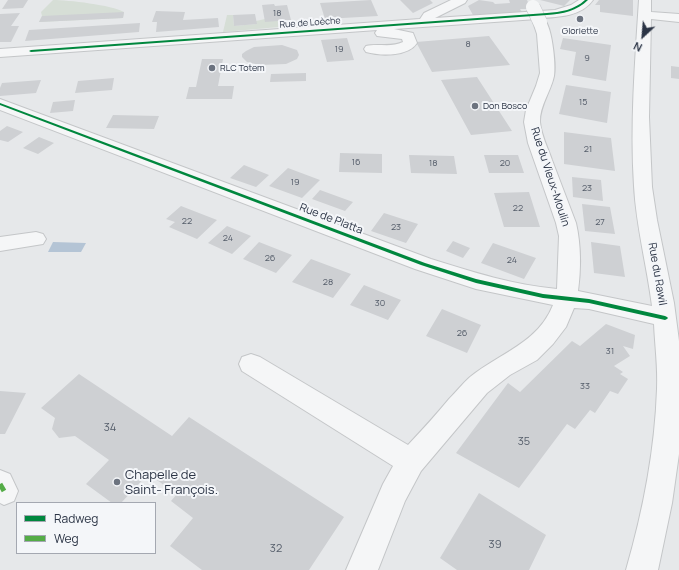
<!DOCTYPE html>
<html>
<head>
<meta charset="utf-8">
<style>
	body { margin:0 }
	#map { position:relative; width:679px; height:570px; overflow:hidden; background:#e6e8ea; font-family:Manrope,sans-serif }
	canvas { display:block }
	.legend { position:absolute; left:16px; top:502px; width:140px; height:52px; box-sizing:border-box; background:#f4f6f9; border:1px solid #a4a8b1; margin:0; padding:5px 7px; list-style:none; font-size:12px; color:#2b3445 }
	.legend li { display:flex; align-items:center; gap:8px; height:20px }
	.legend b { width:20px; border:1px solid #a4a8b1 }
	.north { position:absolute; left:623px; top:16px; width:40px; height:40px; -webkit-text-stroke:3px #f4f6f9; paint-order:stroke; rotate:206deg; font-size:11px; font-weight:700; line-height:16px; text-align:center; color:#2b3445 }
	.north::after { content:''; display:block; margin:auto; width:14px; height:18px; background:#2b3445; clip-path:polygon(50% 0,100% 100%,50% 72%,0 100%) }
</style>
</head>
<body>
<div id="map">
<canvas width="679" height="570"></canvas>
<ul class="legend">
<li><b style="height:5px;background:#00873e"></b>Radweg</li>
<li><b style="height:5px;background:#54ac47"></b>Weg</li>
</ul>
<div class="north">N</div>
</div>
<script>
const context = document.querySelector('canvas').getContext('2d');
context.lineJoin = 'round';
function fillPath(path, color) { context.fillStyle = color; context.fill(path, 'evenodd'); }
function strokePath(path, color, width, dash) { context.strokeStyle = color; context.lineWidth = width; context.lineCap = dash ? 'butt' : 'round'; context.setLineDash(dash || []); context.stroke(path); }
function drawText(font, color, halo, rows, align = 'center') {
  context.font = font + ' Manrope,sans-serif'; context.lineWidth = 4; context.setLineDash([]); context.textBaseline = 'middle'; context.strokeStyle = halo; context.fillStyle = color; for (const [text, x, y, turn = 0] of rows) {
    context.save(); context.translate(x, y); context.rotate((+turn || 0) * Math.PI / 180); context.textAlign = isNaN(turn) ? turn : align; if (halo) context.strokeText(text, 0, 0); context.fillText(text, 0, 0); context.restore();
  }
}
fillPath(new Path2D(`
	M 53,0 C 68,0 112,5 124,12 L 123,18 L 39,22 L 42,16 L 41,12 Z
	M 227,15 L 233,15 L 234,26 L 256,24 L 256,21 L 265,19 L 278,21 L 279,27 L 223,32 Z`), '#d6ded6');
fillPath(new Path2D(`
	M 53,242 L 86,243 L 81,252 L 48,252 Z`), '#b4c4d5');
fillPath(new Path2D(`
	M 8,0 L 28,0 L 23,8 L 2,9 Z
	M 371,0 L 378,16 L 325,19 L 320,3 Z
	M 400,0 L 430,0 L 433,3 L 413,13 Z
	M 479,0 L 493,2 L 495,4 L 510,3 L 509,0 L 527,0 L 531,9 L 520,9 L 522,12 L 473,15 L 468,6 Z
	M 540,0 L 570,0 L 564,6 Z
	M 599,0 L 633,0 L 633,16 L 600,12 L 600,5 L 595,5 Z
	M 274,4 L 275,6 L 287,5 L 291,20 L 265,22 L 262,5 Z
	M 156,11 L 185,12 L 183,20 L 218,18 L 219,27 L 156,32 L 157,22 L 152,22 Z
	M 124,12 L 123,18 L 39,22 L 42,16 Z
	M 20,13 L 11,26 L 19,26 L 11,42 L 0,42 L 0,14 Z
	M 255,14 L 257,24 L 234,26 L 233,15 Z
	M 140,23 L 139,32 L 25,41 L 29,30 Z
	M 489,36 L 510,65 L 432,72 L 416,42 Z
	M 347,38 L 354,60 L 327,62 L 321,40 Z
	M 563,38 L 611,45 L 606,81 L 572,75 L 576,52 L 560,49 Z
	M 282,45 L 297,50 L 299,55 L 297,59 L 286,64 L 260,65 L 247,62 L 242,57 L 242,54 L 246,51 L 254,47 Z
	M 202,59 L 223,59 L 218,86 L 234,86 L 232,99 L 186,99 L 189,87 L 196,87 Z
	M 671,66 L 679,67 L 679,79 L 671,78 Z
	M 306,73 L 306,81 L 270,82 L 271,74 Z
	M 477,77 L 512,131 L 471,135 L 441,80 Z
	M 114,78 L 112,90 L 75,93 L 78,81 Z
	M 41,80 L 36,93 L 0,96 L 0,88 L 2,83 Z
	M 566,85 L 611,92 L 607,123 L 559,114 Z
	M 75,100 L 73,111 L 50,113 L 53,102 Z
	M 113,115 L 159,116 L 154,129 L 106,128 Z
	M 7,126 L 23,132 L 8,142 L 0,140 L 0,131 Z
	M 564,132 L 611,138 L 615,171 L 564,164 Z
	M 39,137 L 54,143 L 38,154 L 23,148 Z
	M 340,153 L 382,154 L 382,173 L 339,172 Z
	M 409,155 L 454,156 L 457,174 L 411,173 Z
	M 484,155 L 518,155 L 524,173 L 489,173 Z
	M 244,165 L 269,175 L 256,187 L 230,178 Z
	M 288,168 L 320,180 L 302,198 L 269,186 Z
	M 572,177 L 601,180 L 603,201 L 573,197 Z
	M 320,190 L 353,202 L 345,211 L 312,199 Z
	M 529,192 L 540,227 L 504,227 L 494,193 Z
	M 582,204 L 610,207 L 615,234 L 585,231 Z
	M 181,206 L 217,220 L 197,239 L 169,227 L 175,222 L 166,219 Z
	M 384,213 L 418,224 L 406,243 L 371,231 Z
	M 227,226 L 251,236 L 232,254 L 208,243 Z
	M 453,241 L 470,248 L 463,258 L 446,251 Z
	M 259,242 L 292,255 L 276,273 L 243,259 Z
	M 591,242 L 620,246 L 625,277 L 594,273 Z
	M 493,243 L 536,258 L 524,279 L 481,263 Z
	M 311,259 L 351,274 L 333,298 L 292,282 Z
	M 364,285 L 401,300 L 388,320 L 350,305 Z
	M 442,309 L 481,325 L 467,353 L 426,336 Z
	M 606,324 L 635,335 L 633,349 L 623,346 L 630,356 L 614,366 L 623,372 L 620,374 L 628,379 L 618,394 L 610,391 L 595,413 L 590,410 L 575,429 L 567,424 L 519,488 L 456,453 L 508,383 L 520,392 L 572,341 L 580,346 Z
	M 79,374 L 172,436 L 189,417 L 344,517 L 309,570 L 202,570 L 170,546 L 193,518 L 171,501 L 177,494 L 148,474 L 121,503 L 112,503 L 86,484 L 109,460 L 75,436 L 59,438 L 52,429 L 55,418 L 41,408 Z
	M 0,391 L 26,393 L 5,434 L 0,434 Z
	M 479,493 L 546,535 L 529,570 L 457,570 L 440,558 Z`), '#ced0d3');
const minor = new Path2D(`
	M 451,0 L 467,0 L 465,3 L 435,18 L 555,10 L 571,5 L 579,0 L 593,0 C 582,16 559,17 542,18 C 552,21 556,66 554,76 C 551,91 539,107 540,122 C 541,135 548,148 552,160 C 560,181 568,202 576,223 C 581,245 581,269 578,291 L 652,306 C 647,266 636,226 634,186 C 630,124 635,62 639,0 L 651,0 L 651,12 L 679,14 L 679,22 L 651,19 L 649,117 L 652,187 L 657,220 L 674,303 L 679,341 L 679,454 L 672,503 L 658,570 L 626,570 C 643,511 655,450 657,389 C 658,367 655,346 654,324 L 589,309 L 574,308 L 566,327 L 553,344 L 537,360 L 510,375 L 487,393 L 421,471 L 405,501 L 378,570 L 346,570 L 383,484 L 393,466 L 242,371 L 239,364 L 242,357 L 251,354 L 260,357 L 408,445 C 422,430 436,415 449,399 C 456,392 463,383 470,377 C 500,353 538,343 553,305 L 476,289 L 415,269 L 0,110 L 0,99 L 431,259 C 472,272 514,285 557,289 L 559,236 L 556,223 L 528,143 L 524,122 L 526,110 L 536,86 L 540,73 L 537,34 L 533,22 L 537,19 L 394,29 L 413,33 L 417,43 C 408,57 380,56 366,52 L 364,49 L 366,46 C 378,43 391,48 403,42 L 402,39 L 377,36 L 375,33 L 377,30 L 0,57 L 0,49 L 420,19 L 424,13 Z
	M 36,232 L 43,234 L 46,239 L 43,244 L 0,251 L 0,237 Z
	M 0,470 L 10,474 L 18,491 L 14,501 L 4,505 L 0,503 Z`);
strokePath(minor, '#c4c6c8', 2);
fillPath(minor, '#f5f6f7');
const minorBridge = new Path2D(`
	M 533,7 L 540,22`);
strokePath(minorBridge, '#c4c6c8', 15, []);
strokePath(minorBridge, '#f5f6f7', 14);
strokePath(new Path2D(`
	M 0,484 L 4,491`), '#54ac47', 5, [10, 5]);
fillPath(new Path2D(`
	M 585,0 L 588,0 C 577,11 563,14 547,15 L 31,52 L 29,51 L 31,50 L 547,13 C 561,12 574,10 585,0 Z
	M 0,103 L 425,263 L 476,279 L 543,294 L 589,299 L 665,316 L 667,317 L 668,318 L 667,319 L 665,320 L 589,303 L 543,298 L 476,283 L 421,265 L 0,105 Z`), '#00873e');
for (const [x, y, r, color] of [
	[580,19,4,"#6c737f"],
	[212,68,4,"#6c737f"],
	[475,106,4,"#6c737f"],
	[117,482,4,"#6c737f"]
]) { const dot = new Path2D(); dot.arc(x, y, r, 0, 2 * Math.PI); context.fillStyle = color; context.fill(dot); strokePath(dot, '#f4f6f9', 1.5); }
drawText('9px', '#545c69', null, [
	["18",277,13],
	["8",468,44],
	["19",339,49],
	["9",587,58],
	["15",583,102],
	["21",588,149],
	["16",356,162],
	["18",433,163],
	["20",505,163],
	["19",295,182],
	["23",587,188],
	["22",518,208],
	["22",187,221],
	["27",600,222],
	["23",396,227],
	["24",228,238],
	["26",270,258],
	["24",512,260],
	["28",328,282],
	["30",380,303],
	["26",462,333],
	["31",610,351],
	["33",585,386]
]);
drawText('9px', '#2b3445', '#f4f6f9', [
	["Rue de Loèche",310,23,-4]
]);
drawText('9px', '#2b3445', '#f4f6f9', [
	["Gloriette",580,31,"center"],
	["RLC Totem",220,68],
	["Don Bosco",483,106]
], 'left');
drawText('11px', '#2b3445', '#f4f6f9', [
	["Rue du Vieux-Moulin",550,177,72],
	["Rue de Platta",331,219,21],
	["Rue du Rawil",657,274,80]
]);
drawText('11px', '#545c69', null, [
	["34",110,428],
	["35",524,442],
	["39",495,545],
	["32",276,549]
]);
drawText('13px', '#2b3445', '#f4f6f9', [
	["Chapelle de",125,475],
	["Saint- François.",125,490]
], 'left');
</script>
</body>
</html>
